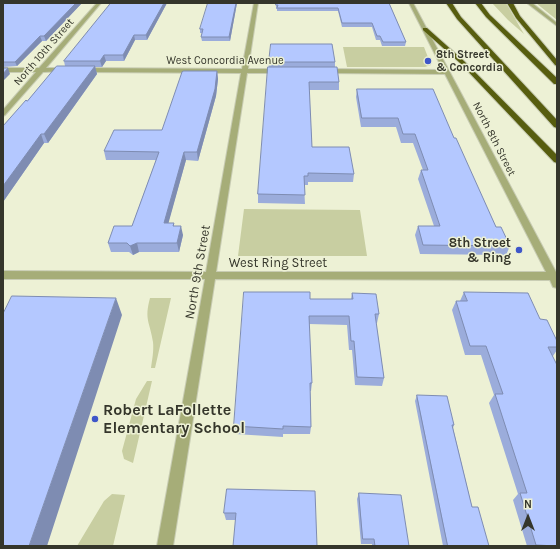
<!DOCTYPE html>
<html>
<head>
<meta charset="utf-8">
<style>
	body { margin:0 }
	#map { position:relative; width:560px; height:549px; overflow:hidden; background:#edf1d5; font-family:Karla,sans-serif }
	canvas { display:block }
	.frame { position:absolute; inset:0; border:4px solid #35362b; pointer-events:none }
	.north { position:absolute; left:508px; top:497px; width:40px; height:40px; -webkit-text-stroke:3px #edf1d5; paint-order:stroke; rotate:0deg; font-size:11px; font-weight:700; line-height:16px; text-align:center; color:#35362b }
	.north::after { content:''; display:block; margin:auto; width:14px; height:18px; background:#35362b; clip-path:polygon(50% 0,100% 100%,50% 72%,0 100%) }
</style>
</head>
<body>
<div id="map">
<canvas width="560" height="549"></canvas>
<div class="frame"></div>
<div class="north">N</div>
</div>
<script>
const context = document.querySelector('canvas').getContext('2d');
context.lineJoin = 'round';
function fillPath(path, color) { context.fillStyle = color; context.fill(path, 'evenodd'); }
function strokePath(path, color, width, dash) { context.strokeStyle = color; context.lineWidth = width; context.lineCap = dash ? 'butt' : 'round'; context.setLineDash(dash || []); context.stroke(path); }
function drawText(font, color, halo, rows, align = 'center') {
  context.font = font + ' Karla,sans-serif'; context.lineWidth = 3; context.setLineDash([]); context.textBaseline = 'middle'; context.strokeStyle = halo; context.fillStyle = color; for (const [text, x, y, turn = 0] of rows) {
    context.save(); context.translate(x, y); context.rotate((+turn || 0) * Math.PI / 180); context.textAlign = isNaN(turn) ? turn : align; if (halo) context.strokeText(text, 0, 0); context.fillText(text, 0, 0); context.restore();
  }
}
fillPath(new Path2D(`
	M 492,3 L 506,3 L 524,34 L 508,20 Z
	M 536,3 L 557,3 L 557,20 Z
	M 343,47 L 424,47 L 431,65 L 425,67 L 347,67 Z
	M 244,209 L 360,210 L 367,256 L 238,256 Z
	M 150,298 L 171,298 L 155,368 L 151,368 C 152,360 154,351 153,342 C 150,322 144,320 150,298 Z
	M 147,381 L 152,381 L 133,463 L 124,459 L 122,451 L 136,399 Z
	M 112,494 L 125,495 L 113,546 L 77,546 L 104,501 Z`), '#c8cea1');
const minor = new Path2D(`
	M 97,3 L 101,3 L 46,68 L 67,68 L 69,69 L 69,71 L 43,72 L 5,115 L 3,116 L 3,110 L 36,72 L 3,72 L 3,68 L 39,68 Z
	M 254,3 L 258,3 L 248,69 L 281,69 L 284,71 L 281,73 L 247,73 L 216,272 L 546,272 L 445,74 L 325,73 L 322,71 L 325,69 L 443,70 L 409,3 L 413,3 L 557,274 L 557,288 L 553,287 L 550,280 L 215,279 L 173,546 L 157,546 L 205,279 L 3,279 L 3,271 L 206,272 L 241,73 L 83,72 L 80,70 L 83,68 L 242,69 Z
	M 527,3 L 532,3 L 557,23 L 557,26 Z`);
const highway = new Path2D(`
	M 446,3 L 452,3 L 461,17 L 557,120 L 557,128 L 554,127 L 457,19 Z
	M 475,3 L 481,3 L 490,15 L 557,78 L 557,84 L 554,84 L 486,17 Z
	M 507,3 L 513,3 L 520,16 L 557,60 L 557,66 L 555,65 L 516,18 Z
	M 423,28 L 427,28 L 464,61 L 557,155 L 557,163 L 554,162 L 460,63 L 423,30 Z`);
strokePath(minor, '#c8ccb3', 2);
strokePath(highway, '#c8ccb3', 2);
fillPath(minor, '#a6ad78');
fillPath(highway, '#575d0f');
fillPath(new Path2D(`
	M 3,3 L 82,3 L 46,41 L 42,41 L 17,66 L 3,67 Z
	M 111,3 L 167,3 L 147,40 L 135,40 L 124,61 L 106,61 L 102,67 L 95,67 L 97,74 L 48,143 L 44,143 L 3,202 L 3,126 L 27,101 L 65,66 L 64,61 Z
	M 237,3 L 230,41 L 202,41 L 201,37 L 202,33 L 200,33 L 200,29 Z
	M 276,3 L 389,3 L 406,42 L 405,46 L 382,46 L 380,40 L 376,40 L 372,27 L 342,27 L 338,11 L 277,11 L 277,9 L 276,9 Z
	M 269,62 L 335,62 L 335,67 L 339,82 L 339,90 L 309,90 L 312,147 L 354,174 L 353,182 L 308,182 L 308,185 L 304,185 L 305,204 L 258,203 L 258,194 Z
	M 217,71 L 218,79 L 216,96 L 198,161 L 186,160 L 168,223 L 174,223 L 174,226 L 183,235 L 179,252 L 139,252 L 133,255 L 129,252 L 111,252 L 108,243 L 132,226 L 156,160 L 106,160 L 104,151 L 162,130 Z
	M 357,89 L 454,138 L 496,227 L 510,246 L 506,255 L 420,254 L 415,235 L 418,226 L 434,226 L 418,179 L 421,170 L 423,170 L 413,143 L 401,143 L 396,127 L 361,127 L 356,97 Z
	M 464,292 L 540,319 L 557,341 L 557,350 L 553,356 L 557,546 L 527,546 L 513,500 L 518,494 L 489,403 L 494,395 L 481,355 L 465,355 L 452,310 L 456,301 L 460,301 Z
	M 352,293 L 379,314 L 377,323 L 376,323 L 384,378 L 382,386 L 355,385 L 352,350 L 349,350 L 347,325 L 309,324 L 312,383 L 311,391 L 310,391 L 311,427 L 310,434 L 283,434 L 283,437 L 235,434 L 234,426 L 310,299 L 351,299 Z
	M 417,395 L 454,425 L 453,428 L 472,507 L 489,546 L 443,546 L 415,401 Z
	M 227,489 L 317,546 L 235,520 L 226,520 L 224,513 Z
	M 359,493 L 409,546 L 372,546 L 372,544 L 361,544 L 357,499 Z`), '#9bacdb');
fillPath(new Path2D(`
	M 76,3 L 82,3 L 46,41 L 44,36 Z
	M 164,3 L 167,3 L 147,40 L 146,35 Z
	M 236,3 L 237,3 L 230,41 L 229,37 Z
	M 134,35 L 135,40 L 124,61 L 123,55 Z
	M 40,36 L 42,41 L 17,66 L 15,62 Z
	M 104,55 L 106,61 L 102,67 L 100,61 Z
	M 95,66 L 97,74 L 48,143 L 44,134 Z
	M 8,68 L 10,74 L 3,81 L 3,74 Z
	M 217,71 L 218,79 L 216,96 L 198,161 L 197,152 Z
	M 41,134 L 44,143 L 3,202 L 3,186 Z
	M 184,152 L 186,160 L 166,232 L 164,223 Z
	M 181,226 L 183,235 L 179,252 L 177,243 Z
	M 137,243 L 139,252 L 133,255 L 130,246 Z
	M 116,298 L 122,315 L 47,546 L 29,546 Z`), '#7e8cb2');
const building = new Path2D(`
	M 3,3 L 76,3 L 44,36 L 40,36 L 15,62 L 3,62 L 3,42 L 4,41 L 3,41 Z
	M 111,3 L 164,3 L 146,35 L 134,35 L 123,55 L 104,55 L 100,61 L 64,61 Z
	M 208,3 L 236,3 L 229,37 L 201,37 L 203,29 L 200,29 Z
	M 276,3 L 389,3 L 406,42 L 383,42 L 380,36 L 377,36 L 372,23 L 342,23 L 338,8 L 277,8 L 278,5 L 276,5 Z
	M 271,44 L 332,44 L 335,62 L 269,62 Z
	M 57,66 L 95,66 L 44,134 L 41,134 L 3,186 L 3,126 L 26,100 L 27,101 Z
	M 268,67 L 337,67 L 339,82 L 309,82 L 312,147 L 349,147 L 354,174 L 308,173 L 308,176 L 304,176 L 305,195 L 258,194 Z
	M 3,68 L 8,68 L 3,74 Z
	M 184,71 L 217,71 L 215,89 L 197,152 L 184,152 L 164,223 L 174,223 L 173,226 L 181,226 L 177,243 L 137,243 L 130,246 L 127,243 L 108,243 L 114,226 L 132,226 L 159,152 L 104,151 L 114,130 L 162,130 L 182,72 Z
	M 357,89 L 433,89 L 454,138 L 456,138 L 496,227 L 501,227 L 510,246 L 423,245 L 418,226 L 440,226 L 421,170 L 428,170 L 415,134 L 403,134 L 398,118 L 362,118 Z
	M 244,292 L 310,292 L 310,299 L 353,299 L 352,293 L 376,294 L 379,314 L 375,314 L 384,378 L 357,377 L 354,341 L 351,341 L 349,316 L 309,316 L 312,383 L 310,383 L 311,427 L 283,426 L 283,429 L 234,426 Z
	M 464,292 L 528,293 L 540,319 L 547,320 L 557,341 L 557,347 L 548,347 L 557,365 L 557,546 L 536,545 L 520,493 L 527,493 L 495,394 L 503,394 L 486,346 L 470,346 L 456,301 L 467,301 Z
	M 12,296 L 116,298 L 29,546 L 3,546 L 3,314 Z
	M 417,395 L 447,396 L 454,425 L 452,425 L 472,507 L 478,507 L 489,546 L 448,546 Z
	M 227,489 L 315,491 L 317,546 L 233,546 L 236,513 L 224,513 Z
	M 359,493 L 401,495 L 409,546 L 375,546 L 374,539 L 363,539 Z`);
fillPath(building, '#b4c8ff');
strokePath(building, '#7e8cb2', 1);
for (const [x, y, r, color] of [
	[428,61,4,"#3e56c9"],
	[519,250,4,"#3e56c9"],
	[95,419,4,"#3e56c9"]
]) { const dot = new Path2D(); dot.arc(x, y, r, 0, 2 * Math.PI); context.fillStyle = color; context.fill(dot); strokePath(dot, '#edf1d5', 1.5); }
drawText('11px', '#35362b', '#edf1d5', [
	["North 10th Street",44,52,-49],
	["West Concordia Avenue",225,61],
	["North 8th Street",494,139,63]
]);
drawText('bold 11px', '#35362b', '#edf1d5', [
	["8th Street",436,55],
	["& Concordia",436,68]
], 'left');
drawText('bold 13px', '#35362b', '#edf1d5', [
	["8th Street",511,243],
	["& Ring",511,258]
], 'right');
drawText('13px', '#35362b', '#edf1d5', [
	["West Ring Street",278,263],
	["North 9th Street",198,272,-80]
]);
drawText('bold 16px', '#35362b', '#edf1d5', [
	["Robert LaFollette",103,410],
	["Elementary School",103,428]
], 'left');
</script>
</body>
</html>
